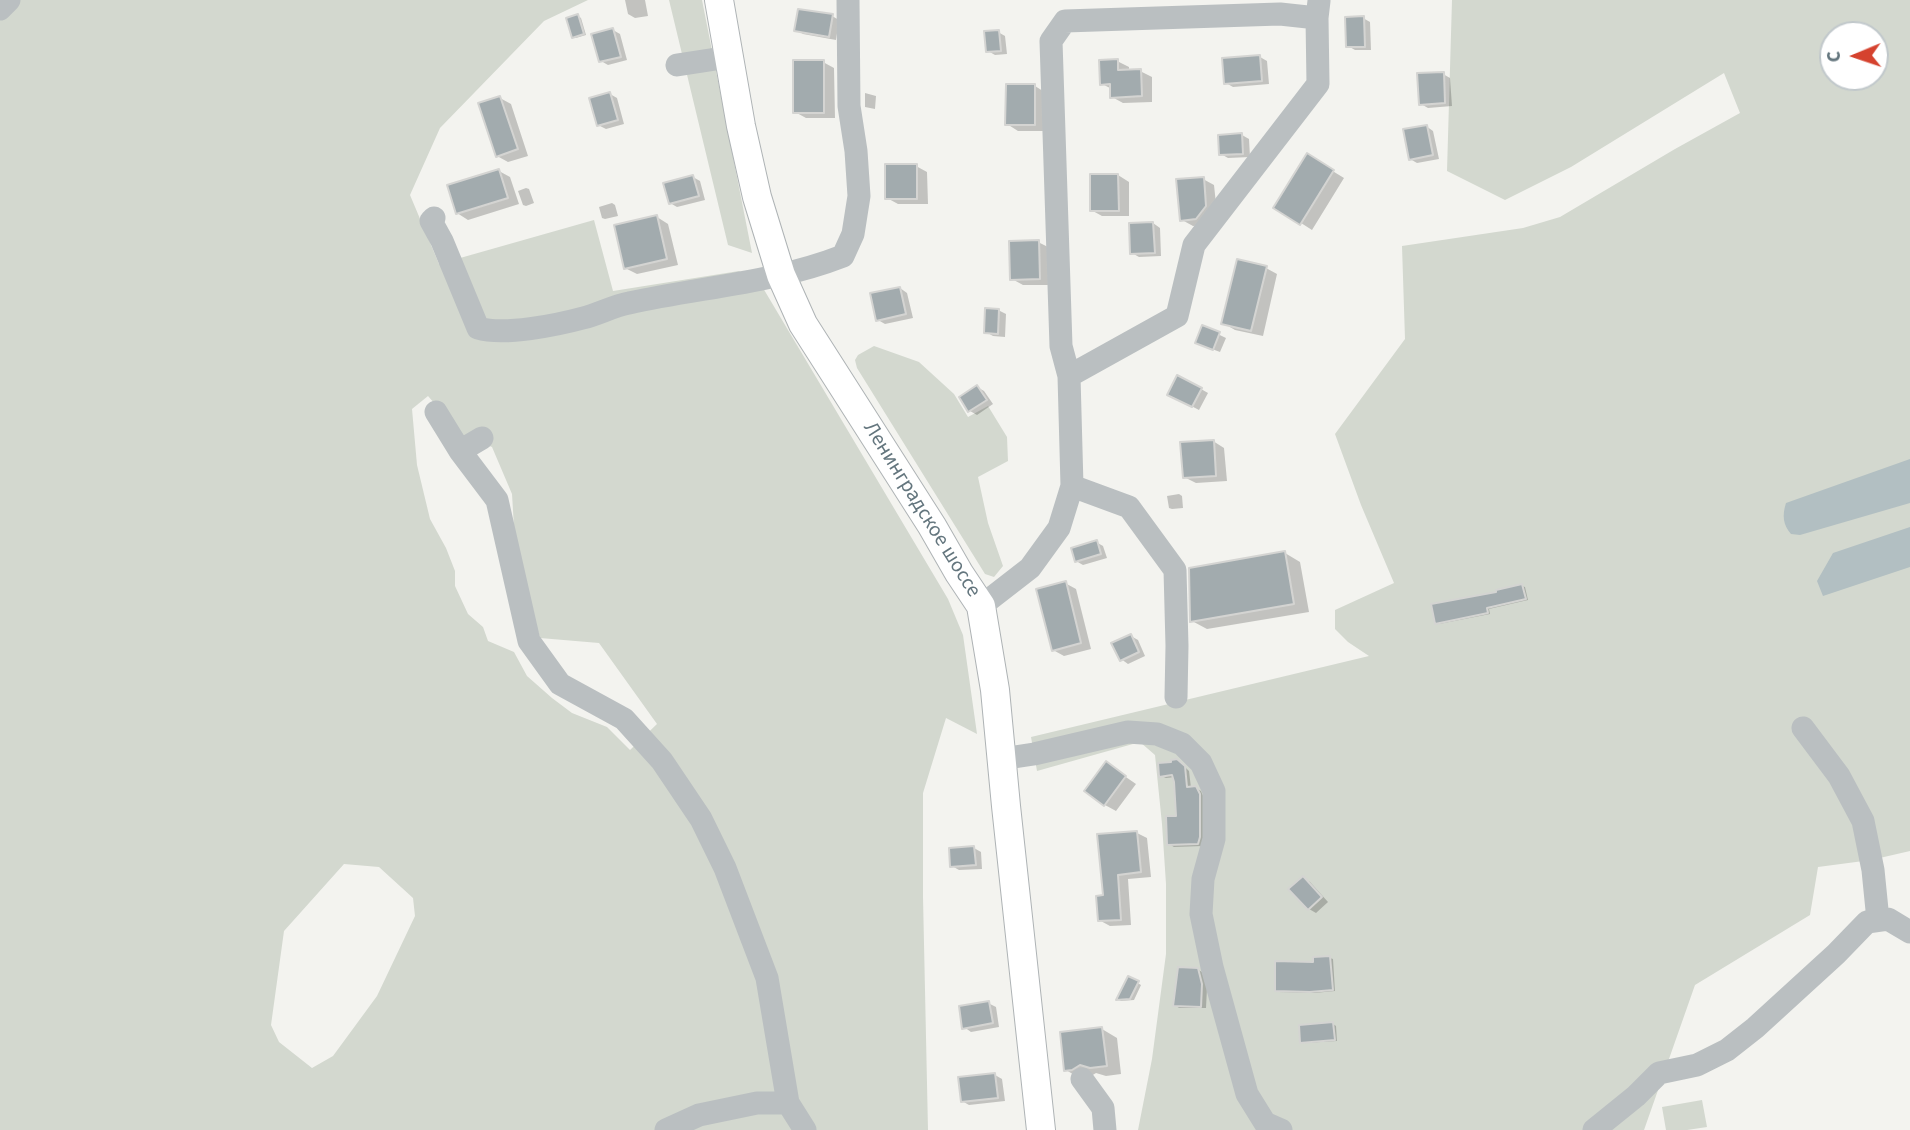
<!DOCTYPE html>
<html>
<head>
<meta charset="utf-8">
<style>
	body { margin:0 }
	#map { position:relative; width:1910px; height:1130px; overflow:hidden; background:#f3f3ef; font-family:"Source Sans 3",sans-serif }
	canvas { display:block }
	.north { position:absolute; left:1819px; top:21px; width:70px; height:70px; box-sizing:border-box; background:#fff; border:2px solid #c1c8cb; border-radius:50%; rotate:268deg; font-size:19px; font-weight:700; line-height:28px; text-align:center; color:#64767e }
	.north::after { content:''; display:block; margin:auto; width:24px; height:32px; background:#d5422e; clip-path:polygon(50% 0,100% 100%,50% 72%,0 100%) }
</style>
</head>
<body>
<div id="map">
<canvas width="1910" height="1130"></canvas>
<div class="north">С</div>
</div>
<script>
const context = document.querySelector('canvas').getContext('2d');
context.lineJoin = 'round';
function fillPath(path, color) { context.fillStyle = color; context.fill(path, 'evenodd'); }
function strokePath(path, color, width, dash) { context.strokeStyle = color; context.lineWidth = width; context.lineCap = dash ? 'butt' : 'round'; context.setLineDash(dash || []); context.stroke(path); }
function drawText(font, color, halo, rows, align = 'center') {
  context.font = font + ' "Source Sans 3",sans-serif'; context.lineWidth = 7; context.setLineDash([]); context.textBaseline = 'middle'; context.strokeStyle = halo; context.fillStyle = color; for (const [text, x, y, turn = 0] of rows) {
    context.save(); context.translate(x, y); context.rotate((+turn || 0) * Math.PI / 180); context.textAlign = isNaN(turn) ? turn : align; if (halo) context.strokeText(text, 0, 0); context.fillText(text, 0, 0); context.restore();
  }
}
fillPath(new Path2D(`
	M 0,0 L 588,0 L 544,21 L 440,128 L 410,195 L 439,264 L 594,220 L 613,291 L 739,271 L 763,288 L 948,599 L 963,635 L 977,734 L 946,718 L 923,793 L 923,897 L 928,1130 L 0,1130 ZM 428,396 L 462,435 L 492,447 L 512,494 L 516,560 L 540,638 L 599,643 L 657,724 L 630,750 L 607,727 L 572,713 L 552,698 L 527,676 L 514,652 L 488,641 L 483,627 L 468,614 L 455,586 L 455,571 L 446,548 L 430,519 L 417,465 L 412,409 ZM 344,864 L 379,867 L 413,898 L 415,916 L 377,996 L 333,1056 L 312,1068 L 279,1042 L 271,1025 L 284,931 Z
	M 669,0 L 702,0 L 752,253 L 728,245 Z
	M 1452,0 L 1910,0 L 1910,851 L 1871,860 L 1818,867 L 1810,915 L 1695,985 L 1644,1130 L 1138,1130 L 1152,1059 L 1166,954 L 1166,884 L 1162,824 L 1155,755 L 1140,742 L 1037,771 L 1031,737 L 1369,656 L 1348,642 L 1335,629 L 1335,610 L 1394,583 L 1361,505 L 1335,434 L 1405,339 L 1402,246 L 1523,228 L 1560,217 L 1675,149 L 1740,113 L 1724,73 L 1571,167 L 1505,200 L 1447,171 ZM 1833,35 L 1875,35 L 1875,77 L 1833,77 Z
	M 874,346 L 919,362 L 954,394 L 968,417 L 988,406 L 1007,437 L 1008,461 L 978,477 L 988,523 L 1003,566 L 994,577 L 985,574 L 857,368 L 855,360 L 858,355 Z
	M 1702,1100 L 1707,1127 L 1687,1130 L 1666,1130 L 1662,1107 Z`), '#d3d8cf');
fillPath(new Path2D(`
	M 1910,459 L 1910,503 L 1800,535 L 1791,534 C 1783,525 1782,515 1786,503 Z
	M 1910,527 L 1910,567 L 1823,596 L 1817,581 L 1833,553 Z`), '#b2bfc2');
fillPath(new Path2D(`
	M 625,0 L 645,0 L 648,16 L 635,18 L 628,14 Z
	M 578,16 L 581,18 L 586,35 L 576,38 L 573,37 Z
	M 832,16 L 839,20 L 836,40 L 803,34 L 796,30 Z
	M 1363,18 L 1370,22 L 1371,50 L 1355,50 L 1348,46 Z
	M 613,30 L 620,34 L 627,60 L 608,65 L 601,61 Z
	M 998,32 L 1005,36 L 1007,54 L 995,55 L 988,51 Z
	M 1260,57 L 1267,61 L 1269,84 L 1233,87 L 1226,83 Z
	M 1117,61 L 1129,67 L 1129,71 L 1140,71 L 1152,77 L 1152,102 L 1123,103 L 1112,97 L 1112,89 L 1102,84 Z
	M 823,62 L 834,68 L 835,118 L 806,118 L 795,112 Z
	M 1443,74 L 1450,78 L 1452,106 L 1428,108 L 1421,104 Z
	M 1035,86 L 1046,93 L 1045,131 L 1018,131 L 1007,124 Z
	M 865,93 L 876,96 L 875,109 L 865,107 Z
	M 610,94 L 617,98 L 624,124 L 606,129 L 598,125 Z
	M 500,98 L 511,104 L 528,156 L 508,162 L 497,156 Z
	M 1426,126 L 1433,131 L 1439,159 L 1417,163 L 1410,159 Z
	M 1242,135 L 1249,139 L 1250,157 L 1228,158 L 1221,154 Z
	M 1308,156 L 1344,178 L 1312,230 L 1276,207 Z
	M 916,166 L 927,172 L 928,204 L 898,204 L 887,198 Z
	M 499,171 L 510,177 L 519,204 L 468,220 L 457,213 Z
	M 1118,175 L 1129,182 L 1129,216 L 1102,216 L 1091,210 Z
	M 693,177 L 700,181 L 705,200 L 677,207 L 670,203 Z
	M 1203,179 L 1214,185 L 1217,213 L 1208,225 L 1193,226 L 1182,220 Z
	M 526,188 L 529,189 L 534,203 L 526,206 L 523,205 L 518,191 Z
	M 612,203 L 615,205 L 618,216 L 605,219 L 602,218 L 599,207 Z
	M 657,217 L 668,224 L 678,265 L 637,274 L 625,268 Z
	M 1153,223 L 1160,228 L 1161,256 L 1139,257 L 1132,253 Z
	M 1038,242 L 1050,248 L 1050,285 L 1023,285 L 1012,279 Z
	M 1266,268 L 1277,274 L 1263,336 L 1235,330 L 1223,323 Z
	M 900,288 L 907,293 L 913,318 L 885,324 L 878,320 Z
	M 998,310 L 1006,314 L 1005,337 L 993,336 L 986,332 Z
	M 1203,327 L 1226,338 L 1220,352 L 1204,346 Z
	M 977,387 L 984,391 L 993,404 L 977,415 L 970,411 Z
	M 1201,389 L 1208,393 L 1199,410 L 1176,398 Z
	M 1213,441 L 1224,448 L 1227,481 L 1196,483 L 1184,477 Z
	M 1179,494 L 1182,496 L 1183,508 L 1172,509 L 1169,508 L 1167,496 Z
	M 1096,542 L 1103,546 L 1107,558 L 1083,565 L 1076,561 Z
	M 1285,553 L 1300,562 L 1309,612 L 1207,629 L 1192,621 Z
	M 1065,583 L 1076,589 L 1091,649 L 1064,656 L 1053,650 Z
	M 1522,586 L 1525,587 L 1528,600 L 1489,609 L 1490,614 L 1439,624 L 1436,623 L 1498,593 Z
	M 1131,636 L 1138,640 L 1145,656 L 1128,664 L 1121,659 Z
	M 1107,764 L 1136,784 L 1116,811 L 1105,805 Z
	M 1182,764 L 1189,771 L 1191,788 L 1196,788 L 1201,791 L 1204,798 L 1203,846 L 1174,847 L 1169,844 L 1178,817 L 1175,777 L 1166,778 L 1161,776 Z
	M 1137,833 L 1147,838 L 1151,877 L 1128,879 L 1131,925 L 1110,926 L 1099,920 L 1105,897 Z
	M 974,848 L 981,852 L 982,869 L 959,870 L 952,866 Z
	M 1303,878 L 1310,882 L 1328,902 L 1316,913 L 1309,909 Z
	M 1330,958 L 1333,959 L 1335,991 L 1314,993 L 1279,992 L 1277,990 L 1315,964 Z
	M 1197,969 L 1202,972 L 1207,988 L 1206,1008 L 1179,1008 L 1175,1005 Z
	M 1129,978 L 1141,985 L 1134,1000 L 1121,1001 L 1119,1000 Z
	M 988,1003 L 996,1007 L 999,1027 L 971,1032 L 964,1027 Z
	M 1333,1024 L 1336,1026 L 1337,1041 L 1305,1043 L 1302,1041 Z
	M 1102,1029 L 1117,1038 L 1121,1074 L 1106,1076 L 1096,1073 L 1088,1078 L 1081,1079 L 1066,1070 Z
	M 995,1075 L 1002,1079 L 1005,1101 L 969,1105 L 962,1101 Z`), '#0003');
const building = new Path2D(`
	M 798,9 L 833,14 L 829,37 L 794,31 Z
	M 578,14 L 584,34 L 572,38 L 566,18 Z
	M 1364,16 L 1365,47 L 1346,47 L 1345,17 Z
	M 613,28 L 621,57 L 599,62 L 591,34 Z
	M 999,30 L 1001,51 L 986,52 L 984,31 Z
	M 1260,55 L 1262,81 L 1224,84 L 1222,58 Z
	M 1118,59 L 1118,70 L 1141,69 L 1142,96 L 1110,98 L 1110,84 L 1100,85 L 1099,60 Z
	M 793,60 L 824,60 L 824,113 L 793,113 Z
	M 1444,72 L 1445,103 L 1419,105 L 1417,73 Z
	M 1006,84 L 1035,84 L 1035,125 L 1005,125 Z
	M 610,92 L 618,120 L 597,126 L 589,98 Z
	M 500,96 L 518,149 L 496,157 L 478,103 Z
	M 1427,125 L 1433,155 L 1409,160 L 1403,129 Z
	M 1242,133 L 1243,154 L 1219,155 L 1218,135 Z
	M 1307,153 L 1334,170 L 1300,225 L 1273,208 Z
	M 885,164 L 917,164 L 917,199 L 885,199 Z
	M 499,169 L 508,198 L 456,214 L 447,185 Z
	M 1090,174 L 1118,174 L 1119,211 L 1090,211 Z
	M 693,175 L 699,196 L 669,204 L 663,183 Z
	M 1204,177 L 1206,206 L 1196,219 L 1180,221 L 1176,179 Z
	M 657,215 L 667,259 L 624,269 L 614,225 Z
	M 1153,222 L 1155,253 L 1130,254 L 1129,223 Z
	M 1039,240 L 1040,279 L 1010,280 L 1009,241 Z
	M 1237,259 L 1267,266 L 1251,331 L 1221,324 Z
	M 900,287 L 906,314 L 876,321 L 870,293 Z
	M 985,308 L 999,309 L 998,334 L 984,333 Z
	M 1202,325 L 1220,332 L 1213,350 L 1195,343 Z
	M 1177,375 L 1202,388 L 1192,407 L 1167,395 Z
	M 977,385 L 987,400 L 968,412 L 959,397 Z
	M 1214,440 L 1216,476 L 1183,478 L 1180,442 Z
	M 1097,540 L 1101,554 L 1075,562 L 1071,548 Z
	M 1285,551 L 1294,604 L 1190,622 L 1189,568 Z
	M 1066,581 L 1081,643 L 1052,651 L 1036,589 Z
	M 1522,584 L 1526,599 L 1487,608 L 1488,613 L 1435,624 L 1431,604 L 1496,592 L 1496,590 Z
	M 1131,634 L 1139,652 L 1120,661 L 1111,643 Z
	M 1177,759 L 1185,766 L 1187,787 L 1196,786 L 1200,794 L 1200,837 L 1198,844 L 1167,845 L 1166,816 L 1176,816 L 1174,782 L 1172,775 L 1159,777 L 1158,763 L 1171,762 L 1171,760 Z
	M 1106,761 L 1126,776 L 1104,806 L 1084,791 Z
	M 1137,831 L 1141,872 L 1118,875 L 1121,920 L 1098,921 L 1096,896 L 1103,895 L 1097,834 Z
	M 974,846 L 976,865 L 950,867 L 949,848 Z
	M 1303,876 L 1322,897 L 1308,910 L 1288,889 Z
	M 1330,956 L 1333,990 L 1310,992 L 1275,991 L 1275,961 L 1313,962 L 1313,957 Z
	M 1178,967 L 1198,968 L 1202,984 L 1201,1007 L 1173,1006 Z
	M 1128,976 L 1139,981 L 1130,999 L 1116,1000 Z
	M 989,1001 L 993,1023 L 962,1029 L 959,1006 Z
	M 1333,1022 L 1335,1040 L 1300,1043 L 1299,1025 Z
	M 1102,1027 L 1107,1066 L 1090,1068 L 1080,1065 L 1072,1070 L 1064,1071 L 1060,1032 Z
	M 995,1073 L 998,1098 L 961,1102 L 958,1077 Z`);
fillPath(building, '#a2abae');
strokePath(building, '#d4d4d2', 2);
const major = new Path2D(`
	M 719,0 L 741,126 L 757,197 L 781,275 L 803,324 L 932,526 L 959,573 L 981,606 L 995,690 L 1006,806 L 1041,1130`);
strokePath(major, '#aeb3b5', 30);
strokePath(new Path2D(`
	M 0,9 L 9,0
	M 677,65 L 729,57
	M 434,218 L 431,221 L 442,241 L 478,328 C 504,336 557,325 583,318 C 599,314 613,306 629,303 C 701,287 774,283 843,256 L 853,234 L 859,196 L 856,151 L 849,106 L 848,0
	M 1069,376 L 1177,316 L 1194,245 L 1318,84 L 1317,18 L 1319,1
	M 436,412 L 460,451 L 497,500 L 529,641 L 560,684 L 624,719 L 662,761 L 701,819 L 725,868 L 767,978 L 788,1103
	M 460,451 L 482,438
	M 1072,486 L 1129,507 L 1175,570 L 1177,646 L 1176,697
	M 981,606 L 1030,568 L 1059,528 L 1072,486 L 1069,376 L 1061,346 L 1051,41 L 1065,21 L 1280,14 L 1317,18
	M 1803,728 L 1839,776 L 1863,821 L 1873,870 L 1878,920
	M 1001,759 L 1034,754 L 1128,732 L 1157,734 L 1182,744 L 1201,763 L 1214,791 L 1214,839 L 1203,879 L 1201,914 L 1212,967 L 1247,1094 L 1265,1123 L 1281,1130
	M 1082,1079 L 1103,1108 L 1105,1130
	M 666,1130 L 699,1115 L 757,1103 L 788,1103 L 805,1130
	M 1594,1130 L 1636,1096 L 1659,1073 L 1697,1065 L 1727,1050 L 1755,1028 L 1836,954 L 1867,922 L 1888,919 L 1910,932`), '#babfc1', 23);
strokePath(major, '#fff', 28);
drawText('21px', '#64767e', '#fff', [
	["Ленинградское шоссе",921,510,58]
]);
</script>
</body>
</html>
